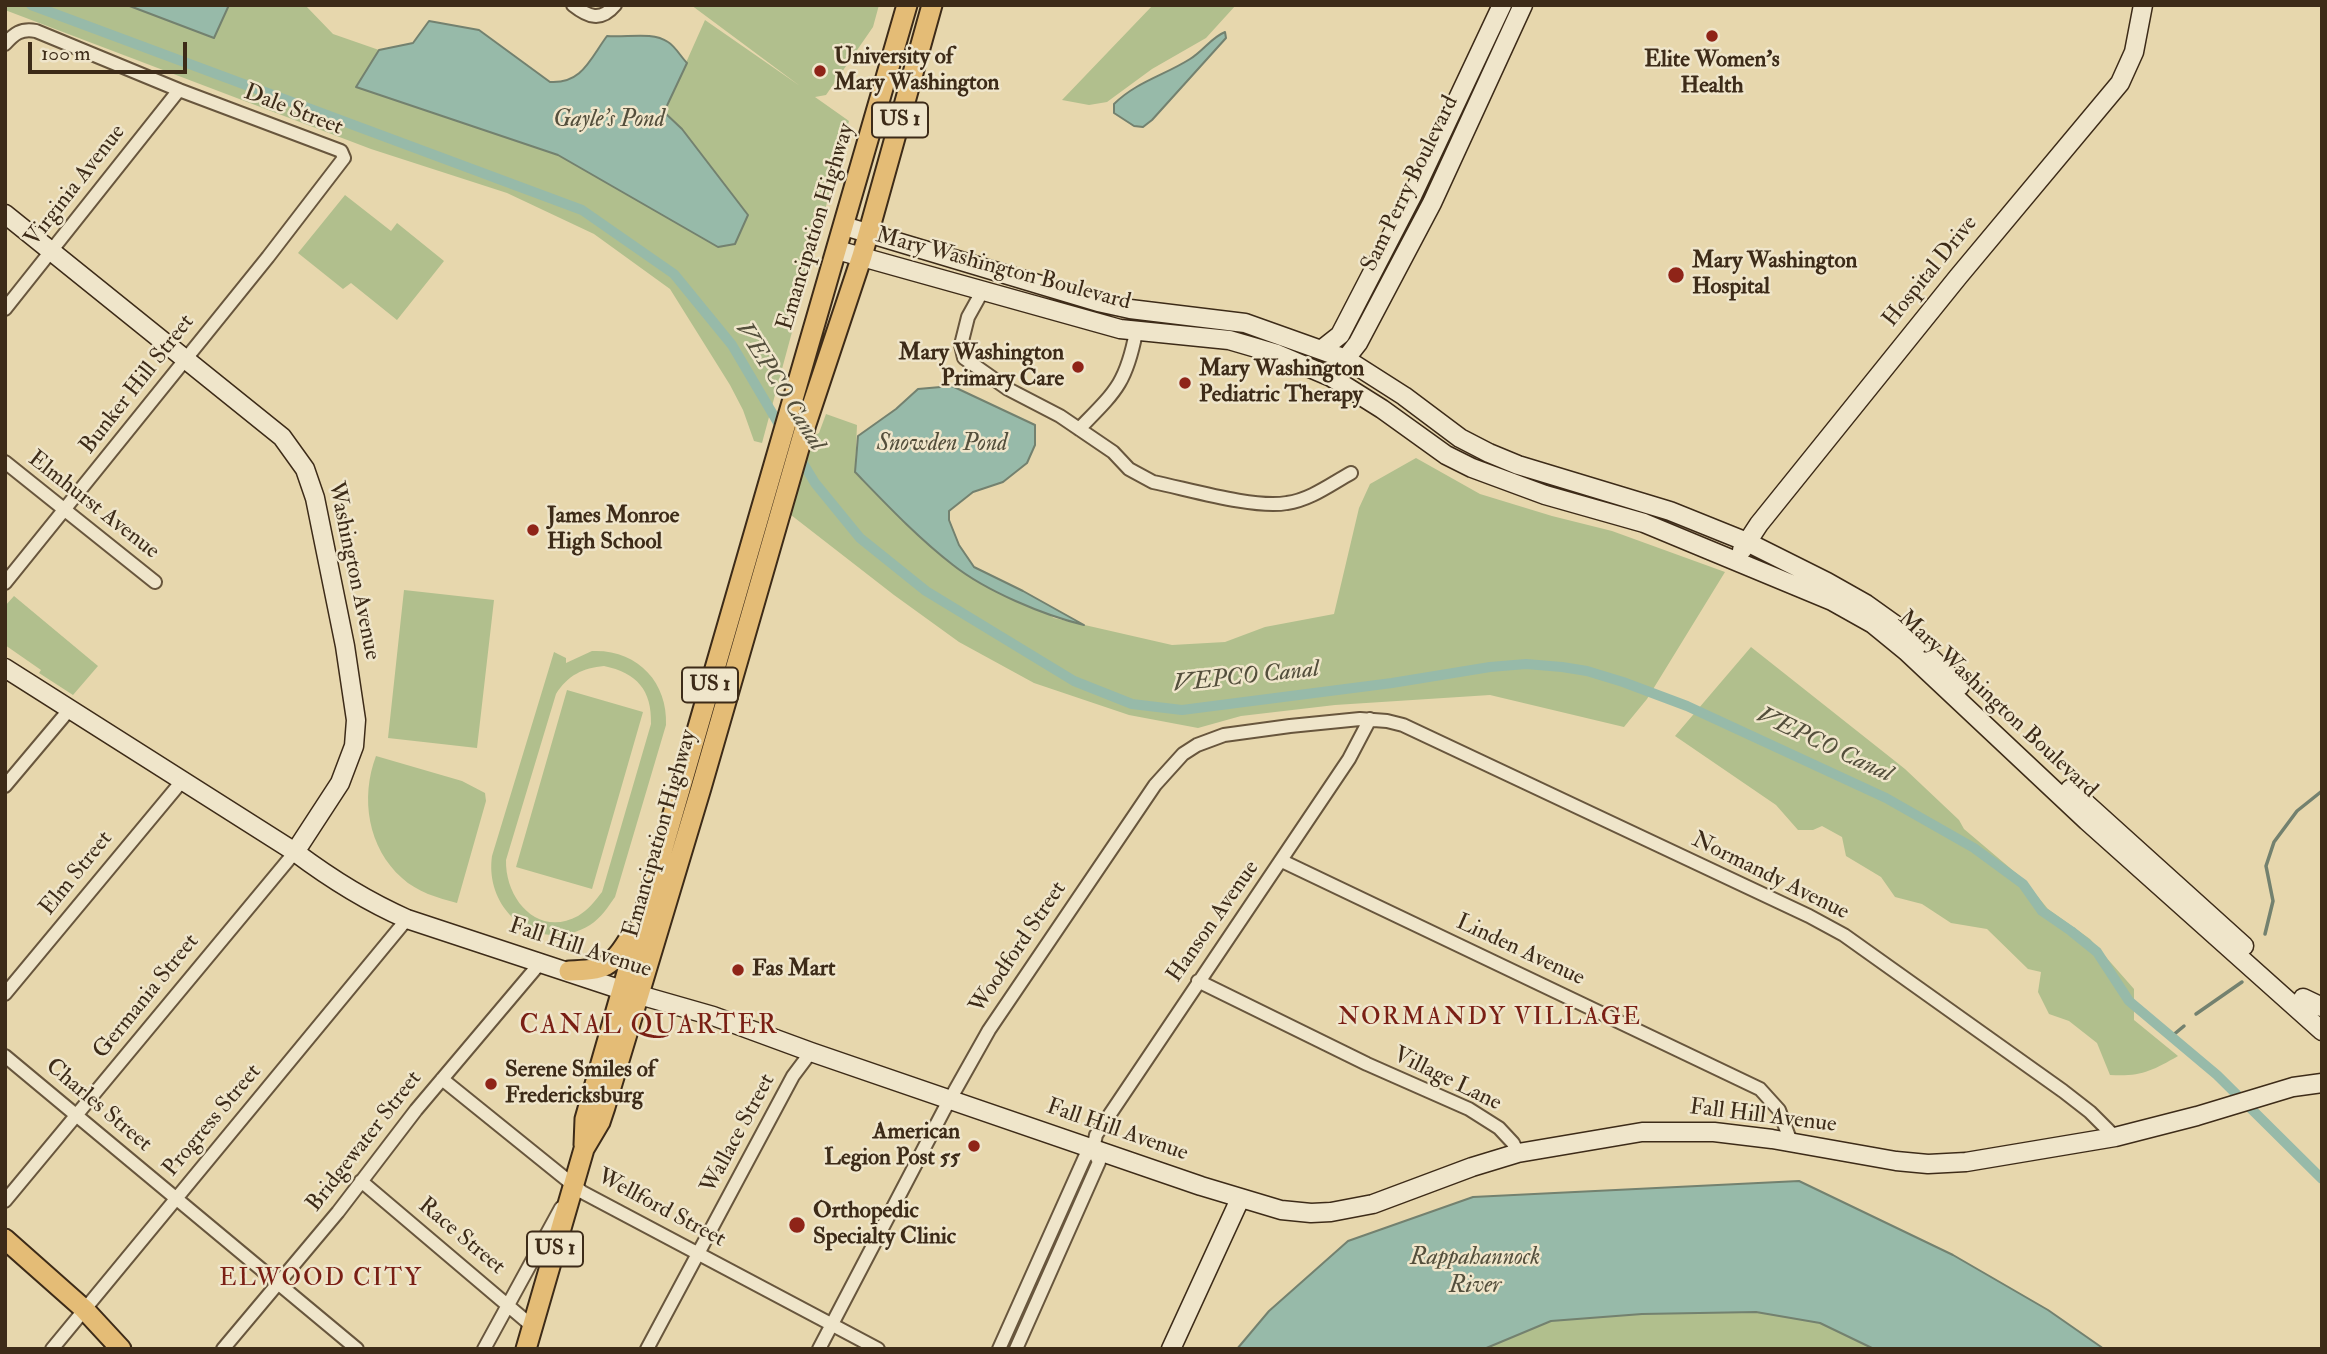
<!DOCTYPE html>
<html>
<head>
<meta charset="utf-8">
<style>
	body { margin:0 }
	#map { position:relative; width:2327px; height:1354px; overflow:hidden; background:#e7d7ad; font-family:"IM FELL Double Pica",serif }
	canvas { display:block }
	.frame { position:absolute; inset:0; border:7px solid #3d2b18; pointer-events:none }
	.scale { position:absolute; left:28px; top:42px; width:159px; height:32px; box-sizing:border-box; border:4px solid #3d2b18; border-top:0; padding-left:9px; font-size:21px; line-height:24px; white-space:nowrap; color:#3d2b18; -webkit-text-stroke:5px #efe5ca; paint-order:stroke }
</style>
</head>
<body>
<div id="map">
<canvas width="2327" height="1354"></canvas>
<div class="frame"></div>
<div class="scale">100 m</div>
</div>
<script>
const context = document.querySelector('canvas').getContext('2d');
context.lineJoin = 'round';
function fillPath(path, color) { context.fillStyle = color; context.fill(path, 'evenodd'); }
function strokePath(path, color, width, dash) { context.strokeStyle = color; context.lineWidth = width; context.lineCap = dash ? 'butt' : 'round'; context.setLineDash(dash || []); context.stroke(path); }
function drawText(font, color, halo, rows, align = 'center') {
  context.font = font + ' "IM FELL Double Pica",serif'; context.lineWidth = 5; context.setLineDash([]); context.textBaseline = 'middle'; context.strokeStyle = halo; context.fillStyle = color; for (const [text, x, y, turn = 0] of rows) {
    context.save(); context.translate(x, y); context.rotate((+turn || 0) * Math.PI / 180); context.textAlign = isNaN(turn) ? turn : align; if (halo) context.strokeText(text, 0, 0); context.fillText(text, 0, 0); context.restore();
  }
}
fillPath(new Path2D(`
	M 5,5 L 305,5 L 333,34 L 379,50 L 356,87 L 558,155 L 718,247 L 748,215 L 682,129 L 664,112 L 705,20 L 800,86 L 691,5 L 879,5 L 873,27 L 826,95 L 815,97 L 849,121 L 762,443 L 754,441 L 743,410 L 730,385 L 670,289 L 594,234 L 507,193 L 371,149 L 5,10 Z
	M 1153,5 L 1236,5 L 1206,38 L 1152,69 L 1107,102 L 1089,105 L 1062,100 Z
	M 345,195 L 391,231 L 397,223 L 444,261 L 397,320 L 351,283 L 343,289 L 298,253 Z
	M 826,414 L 857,425 L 855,473 L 908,526 L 1054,618 L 1172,645 L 1225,642 L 1265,627 L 1334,614 L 1359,508 L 1370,484 L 1416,458 L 1480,494 L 1552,516 L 1612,531 L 1725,572 L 1647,699 L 1624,727 L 1490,695 L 1335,705 L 1241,716 L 1198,728 L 1129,715 L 1034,683 L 959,642 L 894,595 L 791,515 L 812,437 L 819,433 Z
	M 404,590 L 494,600 L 477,748 L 388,738 Z
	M 14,596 L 98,666 L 73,695 L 39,673 L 41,670 L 5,645 L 5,606 Z
	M 1751,647 L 1905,769 L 1959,820 L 1964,829 L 2023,879 L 2048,909 L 2090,939 L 2134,989 L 2134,1020 L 2178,1056 C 2152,1071 2140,1077 2110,1075 L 2097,1043 L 2069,1021 L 2049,1014 L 2038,992 L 2041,972 L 2028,969 L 1987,929 L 1951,923 L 1922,904 L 1895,897 L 1881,877 L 1846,856 L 1842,837 L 1822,826 L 1813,830 L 1798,830 L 1776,805 L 1675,736 Z
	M 592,651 C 637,649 668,682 666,725 L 615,897 C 608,907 601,918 590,925 C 540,956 484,912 492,856 L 554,652 L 566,658 L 566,663 ZM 604,666 C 637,673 652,690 651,724 L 602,892 C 595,901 588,910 578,916 C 538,938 505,899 506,860 L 556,694 C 568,675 583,668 604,666 Z
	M 567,690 L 643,712 L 592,889 L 516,867 Z
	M 376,756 L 462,781 L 485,793 L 486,801 L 457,903 C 438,898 417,892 402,878 C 368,848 360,798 376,756 Z
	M 1757,1312 L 1820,1323 L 1874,1349 L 1484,1349 L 1551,1321 L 1642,1314 Z`), '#b1bf8d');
const water = new Path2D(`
	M 127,5 L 229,5 L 214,38 Z
	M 429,21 L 479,30 L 550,82 C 582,84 590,59 607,36 C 626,38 652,31 668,42 C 675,46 681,57 687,63 L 664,112 L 682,129 L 748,215 L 735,244 L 718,247 L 558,155 L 356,87 L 379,50 L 413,43 Z
	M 1225,32 L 1226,38 L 1152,120 L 1143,127 L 1134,126 L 1114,113 L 1114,104 C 1136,82 1165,75 1190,59 C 1203,51 1212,37 1225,32 Z
	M 952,386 L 1035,425 L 1035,445 L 1027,463 L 1003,482 L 973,492 L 949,511 L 949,520 L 959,545 L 974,567 L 1023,591 L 1084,625 C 1043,615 986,591 953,565 C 917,537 886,504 855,472 L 858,436 L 896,409 L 918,389 Z
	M 1799,1181 L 1953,1255 L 2048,1310 L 2104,1349 L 1874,1349 L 1820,1323 L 1756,1312 L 1642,1314 L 1551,1321 L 1484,1349 L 1237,1349 L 1269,1311 L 1348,1241 L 1473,1197 Z`);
fillPath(water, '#97baa9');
strokePath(water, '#73816f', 2);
strokePath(new Path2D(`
	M 2265,934 L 2273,901 L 2266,866 L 2274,842 L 2297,811 L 2322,791
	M 2196,1014 L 2242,982
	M 2172,1036 L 2184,1026`), '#73816f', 3.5);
strokePath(new Path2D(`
	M 31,5 L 582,210 L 674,274 L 732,345 L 784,433
	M 798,455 L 815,483 L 860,538 L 926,591 L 1074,681 L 1132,704 L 1182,710 L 1392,683 L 1490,667 L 1526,664 L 1562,667 L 1587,671 L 1623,682 L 1687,706 L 1886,798 L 1974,848 L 2023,884 L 2042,911 L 2071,931 L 2097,952 L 2129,1001 L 2217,1075 L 2322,1179`), '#97baa9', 10);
const street = new Path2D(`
	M 573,5 C 588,17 601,22 615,5
	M 5,44 C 14,34 21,28 36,31 L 179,90 L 341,151 L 344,158 L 268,257 L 5,583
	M 983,290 L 968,317 L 961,345 L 964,358 L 1008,389 L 1060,416 L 1113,452 L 1129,469 L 1153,482 C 1188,489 1254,509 1287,503 C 1310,500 1331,484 1351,473
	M 5,309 L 179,90
	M 1079,429 C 1115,392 1126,384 1136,332
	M 5,462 L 155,582
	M 5,786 L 69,710
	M 1282,861 L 1760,1089 L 1779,1110 L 1791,1142
	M 1198,981 L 1367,1064 L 1469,1109 L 1499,1128 L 1513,1143 L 1518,1153
	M 5,994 L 182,781
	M 5,1056 L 357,1349
	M 442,1079 L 582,1192 L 878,1349
	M 361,1181 L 532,1326
	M 5,1201 L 295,852
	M 52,1349 L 407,919
	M 223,1349 L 338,1212 L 416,1110 L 541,962
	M 484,1349 L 561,1208
	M 647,1349 L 793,1076 L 811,1052
	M 819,1349 L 944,1110 L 989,1030 L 1155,785 L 1183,754 L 1197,745 L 1224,735 L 1290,726 L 1360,719 L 1387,721 L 1403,725 L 1809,916 L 1844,935 L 2063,1091 L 2090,1112 L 2115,1137
	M 999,1349 L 1085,1157 L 1093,1149
	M 1016,1349 L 1099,1162 L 1093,1149 L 1096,1135 L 1349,759 L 1370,719`);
const secondary = new Path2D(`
	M 5,214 L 282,437 L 305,469 L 315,498 L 345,646 L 356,720 L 354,746 L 340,783 L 295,852
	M 844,226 L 1098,302 L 1130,309 L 1245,323 L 1346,359 L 1404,396 L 1460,438 L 1489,453 L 1518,465 L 1670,511 L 1747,542 L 1827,582 L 1866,604 L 1901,629 L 1960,686
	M 837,250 L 1120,329 L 1229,340 L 1277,354 L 1331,377 L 1382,409 L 1446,455 L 1472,468 L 1545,495 L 1644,523 L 1832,601 L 1873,624 L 1906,651 L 2087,821 L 2322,1031
	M 1321,350 L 1340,335 L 1413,194 L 1502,5
	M 1340,366 L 1358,343 L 1432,203 L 1523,5
	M 1742,550 L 1759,524 L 1958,277 L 2120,83 L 2134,52 L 2143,5
	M 5,668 L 295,852 C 331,879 366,901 407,919 L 622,990 L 713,1016 L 811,1052 L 1201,1186 L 1281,1210 L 1311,1213 L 1331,1212 L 1373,1204 L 1472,1167 L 1518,1153 L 1642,1132 L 1714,1132 L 1772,1139 L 1896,1161 L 1928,1164 L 1966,1162 L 2115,1137 L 2197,1116 L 2293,1087 L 2322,1083
	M 2070,789 L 2244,946
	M 2303,998 L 2322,1007
	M 1171,1349 L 1240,1199`);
const primary = new Path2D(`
	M 569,971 C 604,970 612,968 630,937
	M 584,1145 L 585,1119 L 622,990 L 907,5
	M 5,1239 L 84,1309 L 121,1349
	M 526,1349 L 584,1149 L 600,1122 L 605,1107 L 701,788 L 806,424 L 862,256 L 932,5`);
strokePath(street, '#68563d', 16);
strokePath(secondary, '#3d2b18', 21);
strokePath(primary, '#3d2b18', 23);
strokePath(street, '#efe5ca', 12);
strokePath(secondary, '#efe5ca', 18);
strokePath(primary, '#e4bc76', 19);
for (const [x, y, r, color] of [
	[1712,36,7,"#8f2418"],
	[820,71,7,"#8f2418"],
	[1676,275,9,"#8f2418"],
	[1078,367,7,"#8f2418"],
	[1185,383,7,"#8f2418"],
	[533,530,7,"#8f2418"],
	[738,970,7,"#8f2418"],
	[491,1084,7,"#8f2418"],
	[974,1146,7,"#8f2418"],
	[797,1225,9,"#8f2418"]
]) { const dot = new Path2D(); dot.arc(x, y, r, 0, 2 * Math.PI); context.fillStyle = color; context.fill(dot); strokePath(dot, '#efe5ca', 2.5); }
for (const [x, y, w] of [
	[900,120,56],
	[710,685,56],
	[555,1249,56]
]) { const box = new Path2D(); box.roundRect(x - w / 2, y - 17.5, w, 35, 5); context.fillStyle = '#efe5ca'; context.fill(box); strokePath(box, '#3d2b18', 2); }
drawText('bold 21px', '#3d2b18', null, [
	["US 1",900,120],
	["US 1",710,685],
	["US 1",555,1249]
]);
drawText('bold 23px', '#3d2b18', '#efe5ca', [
	["University of",834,58],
	["Mary Washington",834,84],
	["Elite Women's",1712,61,"center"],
	["Health",1712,87,"center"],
	["Mary Washington",1692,262],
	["Hospital",1692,288],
	["Mary Washington",1064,354,"right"],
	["Primary Care",1064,380,"right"],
	["Mary Washington",1199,370],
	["Pediatric Therapy",1199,396],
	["James Monroe",547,517],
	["High School",547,543],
	["Fas Mart",752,970],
	["Serene Smiles of",505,1071],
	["Fredericksburg",505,1097],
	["American",960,1133,"right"],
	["Legion Post 55",960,1159,"right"],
	["Orthopedic",813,1212],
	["Specialty Clinic",813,1238]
], 'left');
drawText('23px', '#3d2b18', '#efe5ca', [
	["Dale Street",293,111,21],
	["Sam Perry Boulevard",1411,184,-64],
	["Virginia Avenue",76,186,-52],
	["Emancipation Highway",817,227,-73],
	["Mary Washington Boulevard",1003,270,15],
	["Hospital Drive",1931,272,-51],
	["Bunker Hill Street",138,385,-52],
	["Elmhurst Avenue",93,506,38],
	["Washington Avenue",353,571,78],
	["Mary Washington Boulevard",1997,705,43],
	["Emancipation Highway",661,834,-74],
	["Elm Street",77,874,-51],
	["Normandy Avenue",1770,877,26],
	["Hanson Avenue",1214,922,-55],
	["Woodford Street",1019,948,-56],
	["Fall Hill Avenue",580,949,18],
	["Linden Avenue",1520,951,25],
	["Germania Street",147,997,-51],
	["Village Lane",1447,1080,26],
	["Charles Street",98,1106,40],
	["Fall Hill Avenue",1763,1117,7],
	["Progress Street",213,1121,-50],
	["Fall Hill Avenue",1117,1131,19],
	["Wallace Street",739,1134,-62],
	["Bridgewater Street",365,1142,-52],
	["Wellford Street",661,1209,28],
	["Race Street",461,1237,40]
]);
drawText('italic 24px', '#544f3c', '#efe5ca', [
	["Gayle's Pond",609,121],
	["VEPCO Canal",779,387,58],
	["Snowden Pond",942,445],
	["VEPCO Canal",1246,678,-6],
	["VEPCO Canal",1824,746,25],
	["Rappahannock",1475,1259],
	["River",1475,1287]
]);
context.letterSpacing = '2px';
drawText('24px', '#7a1f14', '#efe5ca', [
	["NORMANDY VILLAGE",1490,1019],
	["ELWOOD CITY",321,1280]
]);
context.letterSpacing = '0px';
context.letterSpacing = '2px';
drawText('26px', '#7a1f14', '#efe5ca', [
	["CANAL QUARTER",649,1027]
]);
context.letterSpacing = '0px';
</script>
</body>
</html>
